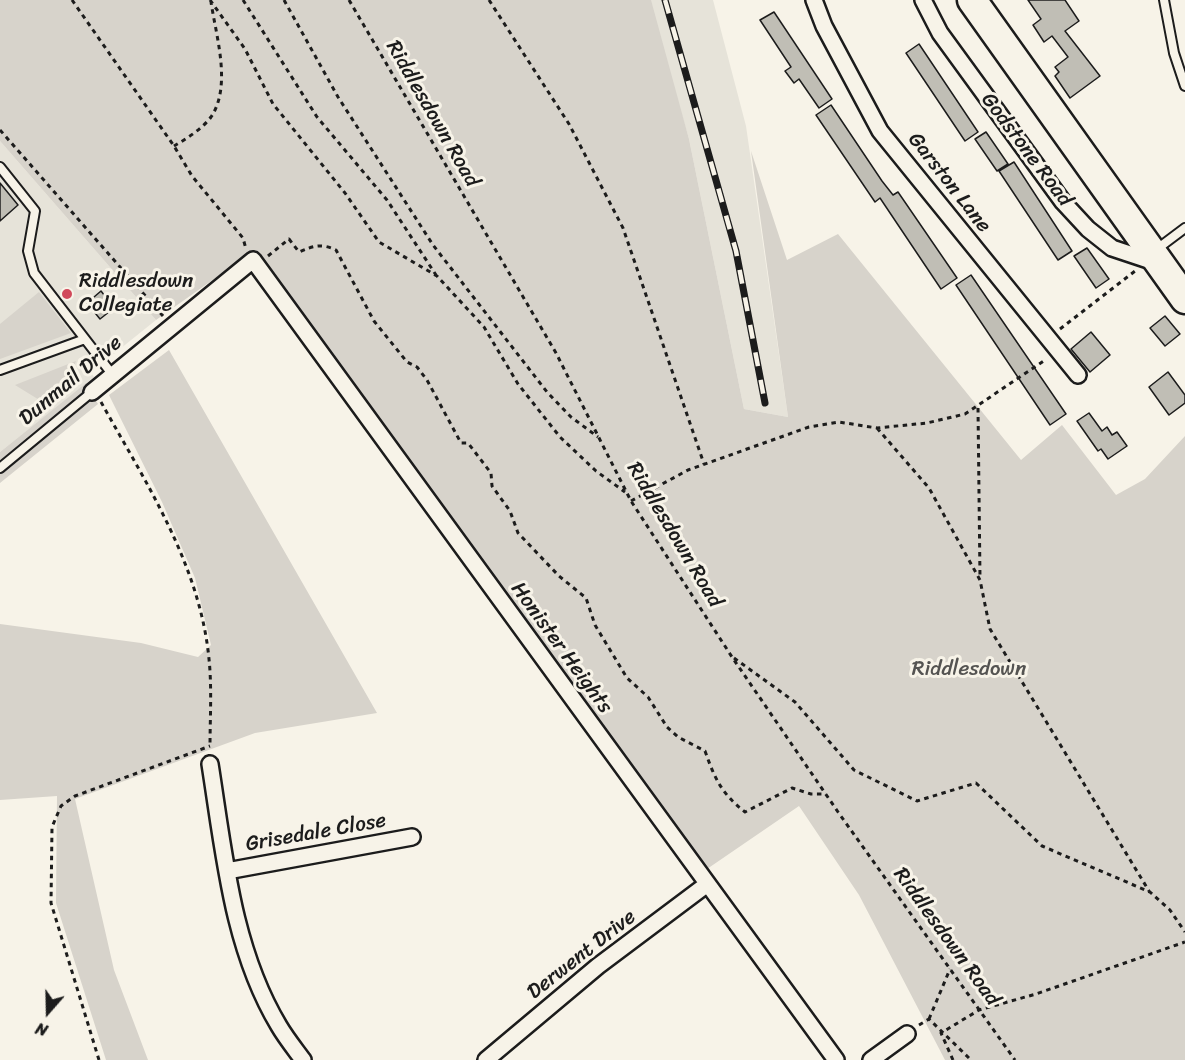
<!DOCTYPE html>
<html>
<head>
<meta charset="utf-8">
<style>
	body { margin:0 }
	#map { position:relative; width:1185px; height:1060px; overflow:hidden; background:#f7f3e8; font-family:Sriracha,sans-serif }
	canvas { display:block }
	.north { position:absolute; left:18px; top:982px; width:60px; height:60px; -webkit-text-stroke:4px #f7f3e8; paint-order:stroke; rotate:200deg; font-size:16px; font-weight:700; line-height:24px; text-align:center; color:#1c1c1c }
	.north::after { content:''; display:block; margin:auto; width:21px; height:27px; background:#1c1c1c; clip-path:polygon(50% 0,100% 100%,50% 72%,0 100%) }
</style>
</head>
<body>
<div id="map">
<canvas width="1185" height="1060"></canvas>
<div class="north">N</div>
</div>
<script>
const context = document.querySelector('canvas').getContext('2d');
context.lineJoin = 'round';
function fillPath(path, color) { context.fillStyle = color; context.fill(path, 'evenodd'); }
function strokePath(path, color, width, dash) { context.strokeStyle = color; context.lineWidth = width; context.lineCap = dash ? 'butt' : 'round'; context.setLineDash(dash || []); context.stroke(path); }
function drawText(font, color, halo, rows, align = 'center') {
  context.font = font + ' Sriracha,sans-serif'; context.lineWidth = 6; context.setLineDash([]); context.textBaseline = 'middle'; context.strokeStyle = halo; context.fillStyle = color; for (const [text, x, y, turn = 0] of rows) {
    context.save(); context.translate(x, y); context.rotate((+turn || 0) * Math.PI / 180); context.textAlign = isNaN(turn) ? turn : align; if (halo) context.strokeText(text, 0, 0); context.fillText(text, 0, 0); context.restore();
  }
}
fillPath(new Path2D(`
	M 648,0 L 713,0 L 746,126 L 788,417 L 744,409 L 689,139 Z
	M 0,141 L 156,320 L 110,357 L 98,348 L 88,356 L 87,366 L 94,377 L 0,452 Z`), '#e6e3d9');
fillPath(new Path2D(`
	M 0,0 L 651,0 L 689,139 L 744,409 L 788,417 L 751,151 L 787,260 L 838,234 L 1021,460 L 1062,425 L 1116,495 L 1145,479 L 1185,436 L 1185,1060 L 945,1060 L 859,895 L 799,806 L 707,869 L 255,250 L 156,320 L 0,141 Z
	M 39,292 L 71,333 L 0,359 L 0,324 Z
	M 169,350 L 377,713 L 255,733 L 75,799 L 114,970 L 148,1060 L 106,1060 L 56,903 L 57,796 L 0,800 L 0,624 L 141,643 L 198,657 L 211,645 L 195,578 L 162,502 L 109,395 Z
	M 76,361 L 67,383 L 41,401 L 15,385 Z
	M 86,383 L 98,404 L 0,483 L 0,452 Z`), '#d7d3cb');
const building = new Path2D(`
	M 1028,0 L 1065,0 L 1079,21 L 1065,31 L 1100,76 L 1070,98 L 1055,76 L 1059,72 L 1055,67 L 1068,57 L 1052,36 L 1044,42 L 1033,25 L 1041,19 Z
	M 774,12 L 832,99 L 819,108 L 799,79 L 794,83 L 785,71 L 791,67 L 760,20 Z
	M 919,44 L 978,132 L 965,141 L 906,53 Z
	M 831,105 L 882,181 L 893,195 L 898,192 L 957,278 L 941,289 L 880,198 L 875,202 L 816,115 Z
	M 986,132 L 1008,164 L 997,171 L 975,139 Z
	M 1014,162 L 1072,251 L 1058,260 L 999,171 Z
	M 0,183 L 18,205 L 0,221 Z
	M 1087,248 L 1109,279 L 1096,288 L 1074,256 Z
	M 971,275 L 1066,414 L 1050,425 L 956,285 Z
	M 101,291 L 114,308 L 100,319 L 87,303 Z
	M 1165,316 L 1180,334 L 1165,346 L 1150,328 Z
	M 1091,332 L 1110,355 L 1090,372 L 1071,349 Z
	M 1168,372 L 1185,395 L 1185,403 L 1169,415 L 1149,387 Z
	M 1089,413 L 1102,431 L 1107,427 L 1112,435 L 1117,432 L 1127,446 L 1108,459 L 1101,449 L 1098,451 L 1077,421 Z`);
fillPath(building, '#c0beb5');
strokePath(building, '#1c1c1c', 1.5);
const lane = new Path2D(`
	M 1164,0 L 1174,53 L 1185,86
	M 0,167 L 35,211 L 28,251 L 34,273 L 112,374
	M 1157,249 L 1185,228
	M 0,370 L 85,339
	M 0,468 L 92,392`);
const street = new Path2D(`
	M 814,0 L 824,26 L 880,131 L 1078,375
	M 923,0 L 940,33 L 1063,202 L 1088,229 L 1112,248 L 1157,263
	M 92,392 L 253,260 L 836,1060
	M 210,764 C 224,852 232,948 279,1026 C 286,1038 295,1049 303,1060
	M 227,871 L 412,837
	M 486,1060 L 598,966 L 706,885
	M 871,1060 L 907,1034`);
const highway = new Path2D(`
	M 972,0 L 1185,299`);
strokePath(lane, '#1c1c1c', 12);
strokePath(street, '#1c1c1c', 20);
strokePath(highway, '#1c1c1c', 33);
strokePath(new Path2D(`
	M 72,0 L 174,146 L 192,176 L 243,238 L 246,249
	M 210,0 L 245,49 L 273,104 L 345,193 L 379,242 L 437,276 L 484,327 L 518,384 L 560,437 L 596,471 L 625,492
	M 243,0 L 317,117 L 387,200 L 436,275
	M 284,0 L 338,97 L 433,245 L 547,392 L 571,417 L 598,437
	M 349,0 L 556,353 L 631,501 L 732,657 L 838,812 L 1015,1060
	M 489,0 L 569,124 L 623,228 L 704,464
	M 0,130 L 163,316
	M 174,146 C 186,139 202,129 211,117 C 232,86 216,36 211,2
	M 268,256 L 289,239 L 299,252 C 313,246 321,243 336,250 L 374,321 L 407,362 L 417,367 L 427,380 L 461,443 L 468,443 L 491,473 L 492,486 L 510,511 L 518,533 L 559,576 L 586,598 L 595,625 L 627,678 L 648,697 L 667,727 L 678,737 L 705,751 C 715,779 721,793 745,812 L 792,788 L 811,794 L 826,794
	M 1060,329 L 1135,271
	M 101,402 C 146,483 200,565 209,659 C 212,688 210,718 210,747
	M 978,408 L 980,578
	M 877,428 L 929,488 L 980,580 L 990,629 L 1149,891
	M 631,501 L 688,470 L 809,427 L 839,422 L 877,428 L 927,423 L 965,414 L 1045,360
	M 734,658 L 795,702 L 854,770 L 917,801 L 976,783 L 1042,846 L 1150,892 L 1170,910 L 1185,932
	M 929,1019 L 950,969
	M 919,1025 L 929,1019 L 971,1060
	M 99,1060 L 51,903 L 52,827 L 61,806 L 75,796 L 210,746
	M 953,1060 L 941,1033 L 979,1010 L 1036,994 L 1185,942`), '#1c1c1c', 3, [4.5, 4.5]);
strokePath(lane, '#f7f3e8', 8);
strokePath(street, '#f7f3e8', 15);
strokePath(highway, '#f7f3e8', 28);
const rail = new Path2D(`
	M 665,0 L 736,251 L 765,403`);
strokePath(rail, '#1c1c1c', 7);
strokePath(rail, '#f7f3e8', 4.5, [14]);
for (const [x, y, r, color] of [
	[67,294,6,"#d1495b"]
]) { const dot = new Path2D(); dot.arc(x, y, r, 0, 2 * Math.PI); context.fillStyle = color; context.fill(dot); strokePath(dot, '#f7f3e8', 2); }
drawText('21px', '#1c1c1c', '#f7f3e8', [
	["Riddlesdown Road",432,114,60],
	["Godstone Road",1026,150,53],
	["Garston Lane",949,183,52],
	["Dunmail Drive",71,381,-40],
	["Riddlesdown Road",674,535,59],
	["Honister Heights",561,648,54],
	["Grisedale Close",316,833,-10],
	["Riddlesdown Road",946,937,54],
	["Derwent Drive",582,955,-38]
]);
drawText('21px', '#1c1c1c', '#f7f3e8', [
	["Riddlesdown",79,282],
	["Collegiate",79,306]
], 'left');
drawText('21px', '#545351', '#f7f3e8', [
	["Riddlesdown",969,670]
]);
</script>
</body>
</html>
